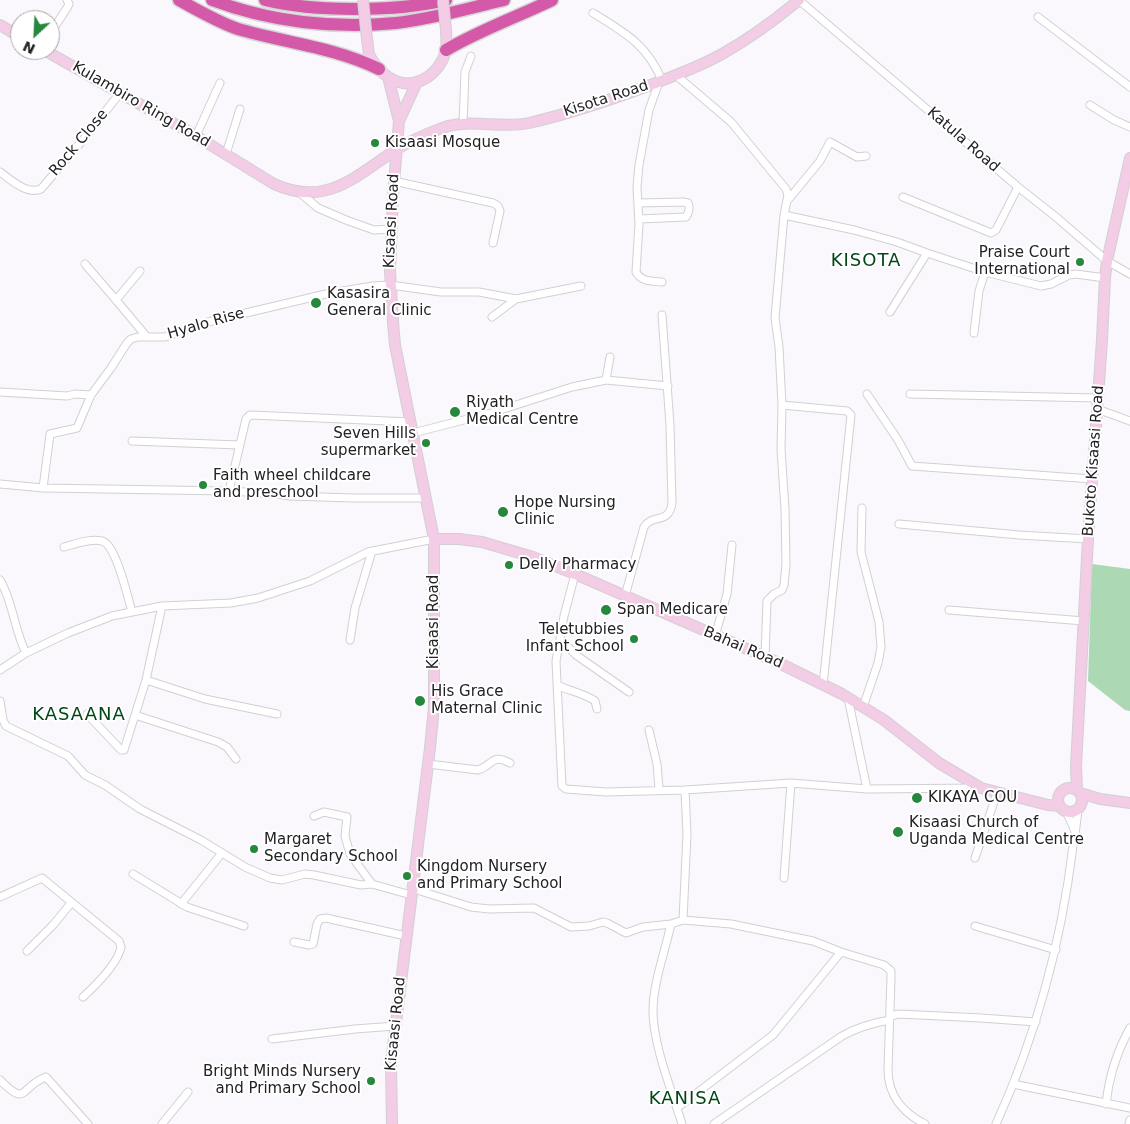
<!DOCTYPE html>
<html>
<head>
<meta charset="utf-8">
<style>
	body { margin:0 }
	#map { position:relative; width:1130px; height:1124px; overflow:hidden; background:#faf7fd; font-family:"DejaVu Sans",sans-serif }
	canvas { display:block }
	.north { position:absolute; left:10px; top:10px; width:50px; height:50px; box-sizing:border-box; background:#fff; border:1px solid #a7a6a7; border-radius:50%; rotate:205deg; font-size:14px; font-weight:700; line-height:20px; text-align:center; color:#222123 }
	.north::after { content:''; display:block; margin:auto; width:18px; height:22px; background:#25883d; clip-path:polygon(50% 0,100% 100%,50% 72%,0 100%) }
</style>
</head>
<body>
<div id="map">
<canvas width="1130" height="1124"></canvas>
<div class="north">N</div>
</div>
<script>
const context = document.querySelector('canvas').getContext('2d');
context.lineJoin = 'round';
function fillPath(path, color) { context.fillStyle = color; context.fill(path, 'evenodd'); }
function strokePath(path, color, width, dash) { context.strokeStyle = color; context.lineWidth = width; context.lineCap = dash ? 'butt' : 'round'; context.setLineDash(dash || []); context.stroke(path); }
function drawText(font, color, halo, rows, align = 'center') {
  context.font = font + ' "DejaVu Sans",sans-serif'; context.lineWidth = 4; context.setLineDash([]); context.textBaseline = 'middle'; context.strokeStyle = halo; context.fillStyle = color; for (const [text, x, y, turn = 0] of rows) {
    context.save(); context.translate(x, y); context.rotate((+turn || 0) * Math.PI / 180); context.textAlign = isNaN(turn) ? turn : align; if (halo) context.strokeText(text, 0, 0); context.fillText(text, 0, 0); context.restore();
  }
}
fillPath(new Path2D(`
	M 1092,564 L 1130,569 L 1130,711 L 1125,710 L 1088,681 Z`), '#acd9b4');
const street = new Path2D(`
	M 799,0 L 1018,187 L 1056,217 L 1107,261 L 1130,274
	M 593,13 C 624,32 648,45 662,81
	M 1038,17 L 1130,87
	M 50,34 L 67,8 L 69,4 L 67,0
	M 677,76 L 731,122 L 786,189 L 788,195 L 784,215 L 775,318 L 779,347 L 782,405 L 781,449 L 785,509 L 786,564 L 784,585 L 782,590 L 774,594 L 767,601 L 765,657
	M 659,82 L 649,110 L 639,165 L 637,187 L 639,224 L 636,272 C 641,282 652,281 662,282
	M 1090,105 L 1114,120 L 1130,127
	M 463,124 L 465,72 L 471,56
	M 196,136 L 220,83
	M 226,154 L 240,109
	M 0,172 C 11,180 27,195 41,189 L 87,135 L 120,93
	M 394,181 L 493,203 L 498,206 L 500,211 L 493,243
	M 299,192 L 318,208 L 346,220 L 374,230 L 391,229
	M 903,197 L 991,233 L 996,230 L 1018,187
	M 788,200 L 820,161 L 830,142 L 857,157 L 866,156
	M 638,203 L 683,202 L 688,203 C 690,207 689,213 686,217 L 639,219
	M 784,215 L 854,230 L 897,242 L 927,253 L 985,272 L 1041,286 L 1051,284 L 1069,275 L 1076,274 L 1105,278
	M 85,264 L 116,300
	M 140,271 L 116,300 L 147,337
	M 890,312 L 927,253
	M 492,317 L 516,299
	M 974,333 L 979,291 L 985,272
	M 606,380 L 668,386
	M 0,392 L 67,396 L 75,394 L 91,395
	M 867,394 L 898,440 L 912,466 L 1092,479
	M 910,394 L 1098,398
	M 782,405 L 847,411 L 851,415 L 823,685
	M 1097,409 L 1130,421
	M 413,433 L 491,413 L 572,387 L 606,380 L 610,357
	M 132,441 L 239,445
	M 0,484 L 43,488 L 229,491 L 278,494 L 290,496 L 352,498 L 426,498
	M 43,488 L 50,434 L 77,428 L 91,395 L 111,368 L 127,343 L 131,339 L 138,337 L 165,337 L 208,322 L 330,293 L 373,286 L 390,285 L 441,292 L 479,292 L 516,299 L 581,286
	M 229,491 L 246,419 L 250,415 L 411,422
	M 862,508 L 861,552 L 879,622 L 881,647 L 878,663 L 863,707
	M 899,524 L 1019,535 L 1088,539
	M 64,547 C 75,544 91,538 102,541 C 116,544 128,598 132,612
	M 575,574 L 564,616 L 556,661 L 562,786 L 566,789 L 606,792 L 685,790 L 791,783 L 867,789 L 980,788
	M 0,580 C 13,601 14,630 26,653
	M 625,596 L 644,527 C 653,513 669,525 672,503 L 670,425 L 662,315
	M 949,610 L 1084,621
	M 715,636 L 727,594 L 732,545
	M 560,639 L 576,655 L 629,692
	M 350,640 L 355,608 L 372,551
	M 0,670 L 26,653 L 68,633 L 112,616 L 162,606 L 231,603 L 258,598 L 310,581 L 368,552 L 434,539
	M 146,680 L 205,699 L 277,714
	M 557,685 C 569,691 584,693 595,701 L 597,709
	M 848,698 L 867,789
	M 0,701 L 3,720 L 6,726 L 68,756 L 85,775 L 105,785 L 140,809 L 201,840 L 245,867 L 270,878 L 282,880 L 305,874 L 314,875 L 361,885 L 372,884 L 411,895
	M 87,714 L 121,750 L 124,750 L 146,680 L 162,606
	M 135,715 L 218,742 L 227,747 L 236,759
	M 649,730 L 657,764 L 659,789
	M 428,764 L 478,770 C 494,765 491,753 510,763
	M 1066,811 L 1075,831
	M 314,816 L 324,812 L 347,817 L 345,836 L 350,854 L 372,884
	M 975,858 L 997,793
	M 133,874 L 187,907 L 244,926
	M 784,878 L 791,783
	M 411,888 L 471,907 L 489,909 L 534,908 L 571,927 L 589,926 L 603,922 L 607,923 L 626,933 L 643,927 L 671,924 L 683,920 L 687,834 L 685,790
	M 0,897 L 42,878 L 119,941 L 121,947 C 118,964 96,985 83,997
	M 181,904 L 222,853
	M 683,920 L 731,924 L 813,941 L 841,952 L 884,965 L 891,971 L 891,977 L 888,1070 C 888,1095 903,1113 925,1124
	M 671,924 C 665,952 653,983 653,1011 C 653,1045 672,1091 682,1124
	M 975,926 L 1056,950
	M 294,942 L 309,945 L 313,944 L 317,924 L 320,919 L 326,918 L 406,936
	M 27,951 L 54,924 L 71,903
	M 890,1016 L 899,1014 L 981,1018 L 1036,1022
	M 272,1039 L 355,1029 L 395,1026
	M 0,1080 C 28,1108 19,1087 46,1077 L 88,1124
	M 1013,1084 L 1130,1108
	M 1106,1104 C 1109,1076 1116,1053 1130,1028
	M 677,1108 L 773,1035 L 841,952
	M 162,1124 L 188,1092
	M 714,1124 L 842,1036 C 858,1027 872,1023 890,1020
	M 996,1124 C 1037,1034 1061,945 1073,846 C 1075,834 1077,822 1078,809
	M 1129,1124 L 1130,1120`);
const secondary = new Path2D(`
	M 0,25 L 20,37
	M 367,39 C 368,44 368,49 369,54 C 372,61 378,68 383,73 C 407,95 439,79 446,50 C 447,44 446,36 446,30
	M 44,50 L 196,136 L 274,184 C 325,207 354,178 394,151 C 408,142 426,134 442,128 C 469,118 501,129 529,123 C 568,114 607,101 645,87 C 671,77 697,68 722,54 C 749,39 775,20 799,0
	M 388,77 L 399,121 L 393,196 L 390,271 L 393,322 L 395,345 L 434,539 L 434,707 L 430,748 L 391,1063 L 392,1124
	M 399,121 L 417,82
	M 434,539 L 459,539 L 482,542 L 533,557 L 575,574 L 779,663 L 842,694 L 884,720 L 939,763 L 981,788 L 1048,805 L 1060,806
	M1058 800a12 12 0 1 1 24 0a12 12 0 1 1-24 0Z
	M 1077,790 L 1076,766 L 1088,539 L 1102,340 L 1105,278 L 1107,261 L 1130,158
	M 1080,793 L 1100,799 L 1130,803`);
const highway = new Path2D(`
	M 179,0 C 195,9 220,23 238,29 C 286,43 333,47 379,69
	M 212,0 C 270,22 335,29 396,23 C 432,19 469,8 504,0
	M 265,0 C 314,12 396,12 446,0
	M 446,50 C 480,30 517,17 552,0`);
strokePath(street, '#d2cfd5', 9);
strokePath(secondary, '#d2cfd5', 12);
strokePath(highway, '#d7d7d7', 15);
strokePath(street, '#fff', 7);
strokePath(secondary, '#f2cde5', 10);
strokePath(highway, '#d459a8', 12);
const secondaryBridge = new Path2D(`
	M 363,0 L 367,39
	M 443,0 L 446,30`);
strokePath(secondaryBridge, '#d2cfd5', 12, []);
strokePath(secondaryBridge, '#f2cde5', 10);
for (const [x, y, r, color] of [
	[375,143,5,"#25883d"],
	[1080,262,5,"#25883d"],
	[316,303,6,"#25883d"],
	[455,412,6,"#25883d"],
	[426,443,5,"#25883d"],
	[203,485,5,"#25883d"],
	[503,512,6,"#25883d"],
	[509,565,5,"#25883d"],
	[606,610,6,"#25883d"],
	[634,639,5,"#25883d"],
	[420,701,6,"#25883d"],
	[917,798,6,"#25883d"],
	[898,832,6,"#25883d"],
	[254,849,5,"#25883d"],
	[407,876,5,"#25883d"],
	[371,1081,5,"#25883d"]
]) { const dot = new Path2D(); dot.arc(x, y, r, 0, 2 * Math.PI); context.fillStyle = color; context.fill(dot); strokePath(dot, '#fff', 2); }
drawText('15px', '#222123', '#fff', [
	["Kisota Road",606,99,-18],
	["Kulambiro Ring Road",141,105,30],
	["Katula Road",963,140,41],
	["Rock Close",79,143,-50],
	["Kisaasi Road",392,221,-87],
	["Hyalo Rise",206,324,-16],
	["Bukoto Kisaasi Road",1094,461,-86],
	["Kisaasi Road",434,622,-90],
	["Bahai Road",743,648,23],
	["Kisaasi Road",396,1024,-84]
]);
drawText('15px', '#222123', '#fff', [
	["Kisaasi Mosque",385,143],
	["Praise Court",1070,253,"right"],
	["International",1070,270,"right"],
	["Kasasira",327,294],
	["General Clinic",327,311],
	["Riyath",466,403],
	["Medical Centre",466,420],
	["Seven Hills",416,434,"right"],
	["supermarket",416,451,"right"],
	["Faith wheel childcare",213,476],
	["and preschool",213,493],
	["Hope Nursing",514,503],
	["Clinic",514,520],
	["Delly Pharmacy",519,565],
	["Span Medicare",617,610],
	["Teletubbies",624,630,"right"],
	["Infant School",624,647,"right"],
	["His Grace",431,692],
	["Maternal Clinic",431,709],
	["KIKAYA COU",928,798],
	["Kisaasi Church of",909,823],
	["Uganda Medical Centre",909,840],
	["Margaret",264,840],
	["Secondary School",264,857],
	["Kingdom Nursery",417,867],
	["and Primary School",417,884],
	["Bright Minds Nursery",361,1072,"right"],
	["and Primary School",361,1089,"right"]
], 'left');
context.letterSpacing = '1px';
drawText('18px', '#024617', '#fff', [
	["KISOTA",866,261],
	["KASAANA",79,715],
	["KANISA",685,1099]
]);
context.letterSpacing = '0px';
</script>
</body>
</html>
